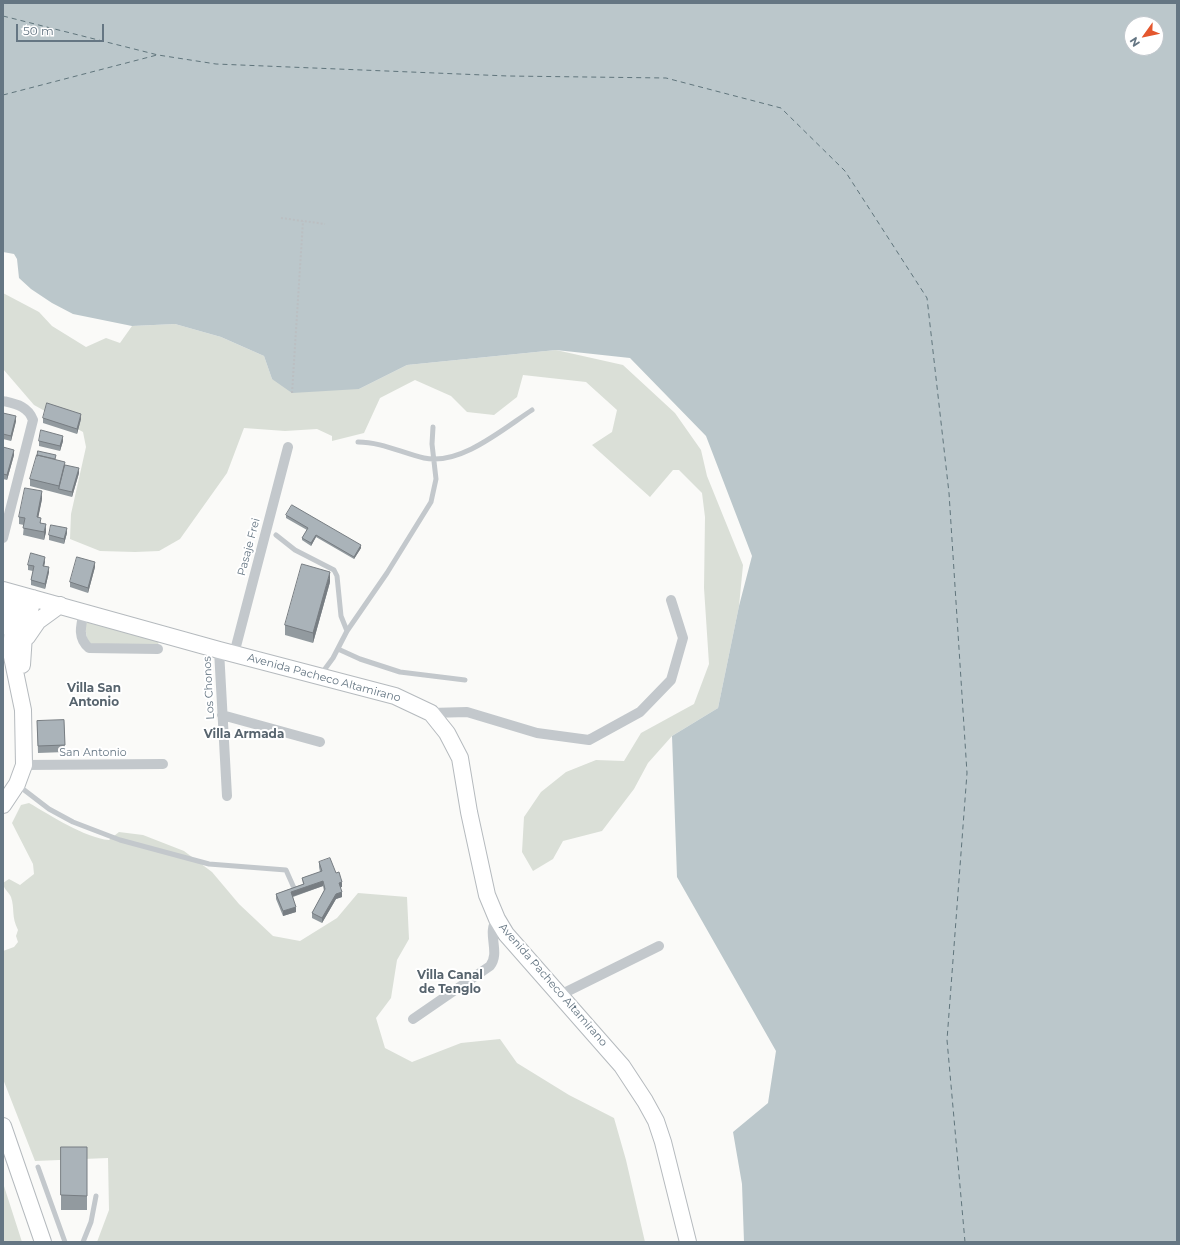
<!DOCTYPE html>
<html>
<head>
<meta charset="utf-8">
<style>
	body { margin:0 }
	#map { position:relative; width:1180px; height:1245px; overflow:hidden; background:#fafaf8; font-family:Montserrat,sans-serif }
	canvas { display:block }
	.frame { position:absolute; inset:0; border:4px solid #657683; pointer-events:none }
	.north { position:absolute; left:1124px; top:16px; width:40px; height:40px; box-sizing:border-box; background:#fff; border:1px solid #c1c8cd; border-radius:50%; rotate:237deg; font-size:11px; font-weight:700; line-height:16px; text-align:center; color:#657683 }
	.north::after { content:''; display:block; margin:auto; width:14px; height:18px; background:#e4572e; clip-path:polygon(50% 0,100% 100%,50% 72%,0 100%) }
	.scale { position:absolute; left:16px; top:24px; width:88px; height:18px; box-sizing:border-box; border:2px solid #657683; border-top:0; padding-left:5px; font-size:12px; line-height:14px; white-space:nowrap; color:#657683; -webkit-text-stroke:3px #fff; paint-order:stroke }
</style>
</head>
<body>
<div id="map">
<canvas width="1180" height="1245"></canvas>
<div class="frame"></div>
<div class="north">N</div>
<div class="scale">50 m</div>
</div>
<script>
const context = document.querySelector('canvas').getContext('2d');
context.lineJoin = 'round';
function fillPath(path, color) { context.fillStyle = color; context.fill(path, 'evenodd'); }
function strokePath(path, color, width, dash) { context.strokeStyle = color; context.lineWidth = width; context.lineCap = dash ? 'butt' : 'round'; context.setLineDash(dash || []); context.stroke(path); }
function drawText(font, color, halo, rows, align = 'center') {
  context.font = font + ' Montserrat,sans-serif'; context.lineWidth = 4; context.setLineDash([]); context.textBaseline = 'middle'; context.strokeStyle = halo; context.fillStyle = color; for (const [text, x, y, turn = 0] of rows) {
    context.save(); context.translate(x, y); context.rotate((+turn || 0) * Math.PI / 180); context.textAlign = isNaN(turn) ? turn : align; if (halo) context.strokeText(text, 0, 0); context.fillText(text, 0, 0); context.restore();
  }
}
fillPath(new Path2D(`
	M 3,293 L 39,312 L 52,326 L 86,347 L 106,338 L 120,343 L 132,326 L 175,324 L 221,337 L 264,356 L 272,379 L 359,389 L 407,365 L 556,350 L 623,365 L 675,413 L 701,450 L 707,476 L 743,565 L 739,606 L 718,708 L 672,736 L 648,763 L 634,789 L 602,831 L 563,841 L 553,859 L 533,871 L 522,852 L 524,817 L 541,792 L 566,772 L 596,760 L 624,761 L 641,733 L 694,704 L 709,664 L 704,588 L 705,517 L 702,493 L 679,470 L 673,470 L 650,497 L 592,445 L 612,432 L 617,410 L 586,382 L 523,375 L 517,397 L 494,415 L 467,412 L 451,396 L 415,380 L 380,398 L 364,433 L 332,441 L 332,436 L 317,429 L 285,431 L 244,428 L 227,473 L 180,539 L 159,551 L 135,552 L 100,551 L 70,539 L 71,514 L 86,447 L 83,432 L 34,405 L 3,369 Z
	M 92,622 L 159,639 L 158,646 L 88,645 L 85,626 L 86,623 Z
	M 29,803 C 50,815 85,838 109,840 L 119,832 L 143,835 L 184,851 L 212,872 L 239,904 L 273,936 L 300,941 L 337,918 L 358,893 L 407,897 L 409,939 L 397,960 L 391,998 L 376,1018 L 385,1048 L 412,1062 L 461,1043 L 500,1039 L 517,1063 L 569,1095 L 614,1118 L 626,1160 L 645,1242 L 97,1242 L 109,1210 L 108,1158 L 35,1161 L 3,1079 L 3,951 L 14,947 L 18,942 L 16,936 L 18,930 C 11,916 15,909 11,897 C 9,892 4,890 3,883 L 9,879 L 20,885 L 34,874 L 33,864 L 12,823 L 21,805 Z
	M 3,1183 L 22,1242 L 3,1242 Z`), '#dadfd7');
fillPath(new Path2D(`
	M 3,3 L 1177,3 L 1177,1242 L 744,1242 L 742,1184 L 733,1132 L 768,1103 L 776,1051 L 677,877 L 672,736 L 718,708 L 739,606 L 752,556 L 706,436 L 630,358 L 556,350 L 407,365 L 359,389 L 292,393 L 272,379 L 264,356 L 221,337 L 175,324 L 132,326 L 73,314 L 52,303 L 31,289 L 19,278 L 17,259 L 14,254 L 3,252 ZM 1132,24 L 1156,24 L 1156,48 L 1132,48 Z`), '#bbc7cb');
strokePath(new Path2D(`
	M 3,16 L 158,55 L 216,64 L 508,76 L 666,78 L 781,108 L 845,171 L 927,298 L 949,493 L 967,773 L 947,1040 L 965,1242
	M 3,95 L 157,55`), '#60757c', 1, [5, 4]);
const primary = new Path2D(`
	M 3,590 L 219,650 L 395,696 L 431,713 L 447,733 L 460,758 L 469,812 L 487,895 L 497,919 L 506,934 L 622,1066 L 645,1101 L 656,1121 L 663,1142 L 688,1242
	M 3,601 L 10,629
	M 27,637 L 38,621 L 60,605
	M 22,665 L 24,635 L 33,598
	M 3,805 L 17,784 L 24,765 L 23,710 L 11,652 L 13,625 L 20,595
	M 3,1126 L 43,1242`);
strokePath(primary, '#b5babe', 18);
strokePath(new Path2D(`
	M 281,218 L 325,224
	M 292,393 L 303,221`), '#bbbfc2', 2, [2, 2]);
strokePath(new Path2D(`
	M 358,442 C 381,442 402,453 424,458 C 460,466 503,429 532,410
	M 276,535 L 295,550 L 334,570 L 337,576 L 341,616 L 347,631 L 333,658 L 322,673
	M 347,631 L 387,573 L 431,502 L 436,479 L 432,444 L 433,427
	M 338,649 L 360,659 L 400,672 L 465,680
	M 19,786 L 49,809 L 73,822 L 120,840 L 209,864 L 286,870 L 294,888
	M 38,1167 L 65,1242
	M 83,1242 L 91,1222 L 96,1196`), '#c3c8cc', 5);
strokePath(new Path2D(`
	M 3,401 C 16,404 28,406 33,420 L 3,538
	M 84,612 C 81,625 77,638 89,648 L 158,649
	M 219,650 L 227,796
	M 234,654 L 288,447
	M 431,713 L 467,712 L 537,733 L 589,740 L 640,712 L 671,680 L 683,638 L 671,600
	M 222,715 L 320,742
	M 24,765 L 163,764
	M 560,995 L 659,946
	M 413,1019 L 490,966 C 501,952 486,933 497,919`), '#c3c8cc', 10);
strokePath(primary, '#fff', 16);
fillPath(new Path2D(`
	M 3,413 L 16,421 L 11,441 L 3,439 Z
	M 43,418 L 81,419 L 77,434 L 43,423 Z
	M 39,441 L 63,441 L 60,451 L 39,446 Z
	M 3,447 L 14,455 L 7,480 L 3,479 Z
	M 56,458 L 55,460 L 65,465 L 79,473 L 72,497 L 30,486 L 30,479 Z
	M 42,499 L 38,517 L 41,523 L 46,532 L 44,540 L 23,535 L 24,525 L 19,524 L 19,517 Z
	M 286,515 L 361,548 L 354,559 L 316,537 L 311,546 L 302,540 L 302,538 L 307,530 L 286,518 Z
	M 67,533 L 64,544 L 49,540 L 49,535 Z
	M 45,562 L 44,566 L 49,572 L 45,589 L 31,585 L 31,580 L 33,571 L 28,570 L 28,565 Z
	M 95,567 L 88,593 L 70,587 L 70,582 Z
	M 330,582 L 313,643 L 285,635 L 285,625 Z
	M 64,720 L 65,752 L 38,753 L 37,721 Z
	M 319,862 L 336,873 L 342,887 L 340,887 L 342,897 L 336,899 L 322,923 L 312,918 L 312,913 L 324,891 L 323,886 L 293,897 L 296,912 L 283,916 L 276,899 L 276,894 L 303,884 L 302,878 L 320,872 L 319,867 Z
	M 61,1147 L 87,1147 L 87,1210 L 61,1210 Z`), '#929a9f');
fillPath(new Path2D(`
	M 81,414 L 81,419 L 77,434 L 77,429 Z
	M 16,416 L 16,421 L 11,441 L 11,436 Z
	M 63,436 L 63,441 L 60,451 L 60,446 Z
	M 14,450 L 14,455 L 7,480 L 7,475 Z
	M 79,468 L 79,473 L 72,497 L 72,492 Z
	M 42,491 L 42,499 L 37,524 L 37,517 Z
	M 46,524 L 46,532 L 44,540 L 44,532 Z
	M 67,528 L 67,533 L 64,544 L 64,539 Z
	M 316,535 L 316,537 L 311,546 L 311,543 Z
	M 361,545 L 361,548 L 354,559 L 354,557 Z
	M 45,557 L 45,562 L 43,571 L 43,566 Z
	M 95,562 L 95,567 L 88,593 L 88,588 Z
	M 49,567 L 49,572 L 45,589 L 45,584 Z
	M 330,572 L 330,582 L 313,643 L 313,633 Z
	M 323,881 L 323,886 L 291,897 L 291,892 Z
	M 342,882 L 342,887 L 339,888 L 339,883 Z
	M 342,892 L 342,897 L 336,899 L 322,923 L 322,918 L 336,894 Z
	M 296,907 L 296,912 L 283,916 L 283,911 Z`), '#777d82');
const building = new Path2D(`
	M 47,403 L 81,414 L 77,429 L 43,418 Z
	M 3,413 L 16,416 L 11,436 L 3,434 Z
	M 41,430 L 63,436 L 60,446 L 39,441 Z
	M 3,447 L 14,450 L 7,475 L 3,474 Z
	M 38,451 L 56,455 L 55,459 L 37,455 L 37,456 Z
	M 37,455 L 65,462 L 59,486 L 30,479 Z
	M 65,465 L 79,468 L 72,492 L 59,489 Z
	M 25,488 L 42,491 L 37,517 L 41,518 L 40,523 L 46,524 L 44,532 L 23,528 L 25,518 L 19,517 Z
	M 292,505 L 361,545 L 354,557 L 316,535 L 311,543 L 302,538 L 308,528 L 286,515 Z
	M 51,525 L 67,528 L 64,539 L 49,535 Z
	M 31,553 L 45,557 L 43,566 L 49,567 L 45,584 L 31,580 L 34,566 L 28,565 Z
	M 77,557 L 95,562 L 88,588 L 70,582 Z
	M 302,564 L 330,572 L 313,633 L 285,625 Z
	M 64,720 L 65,745 L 38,746 L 37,721 Z
	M 330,858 L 336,873 L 339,872 L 342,882 L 339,883 L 342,892 L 336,894 L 322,918 L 312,913 L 325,889 L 323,881 L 291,892 L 296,907 L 283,911 L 276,894 L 304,884 L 302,878 L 322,871 L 319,862 Z
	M 61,1147 L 87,1147 L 87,1196 L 61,1195 Z`);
fillPath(building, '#aab3b9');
strokePath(building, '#777d82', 1);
drawText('11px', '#657683', '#fff', [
	["Pasaje Frei",249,547,-75],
	["Avenida Pacheco Altamirano",324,678,15],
	["Los Chonos",209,688,-93],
	["San Antonio",93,753],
	["Avenida Pacheco Altamirano",553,985,49]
]);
drawText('bold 12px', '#57646e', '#fff', [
	["Villa San",94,688],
	["Antonio",94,702],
	["Villa Armada",244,734],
	["Villa Canal",450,975],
	["de Tenglo",450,989]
]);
</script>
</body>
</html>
